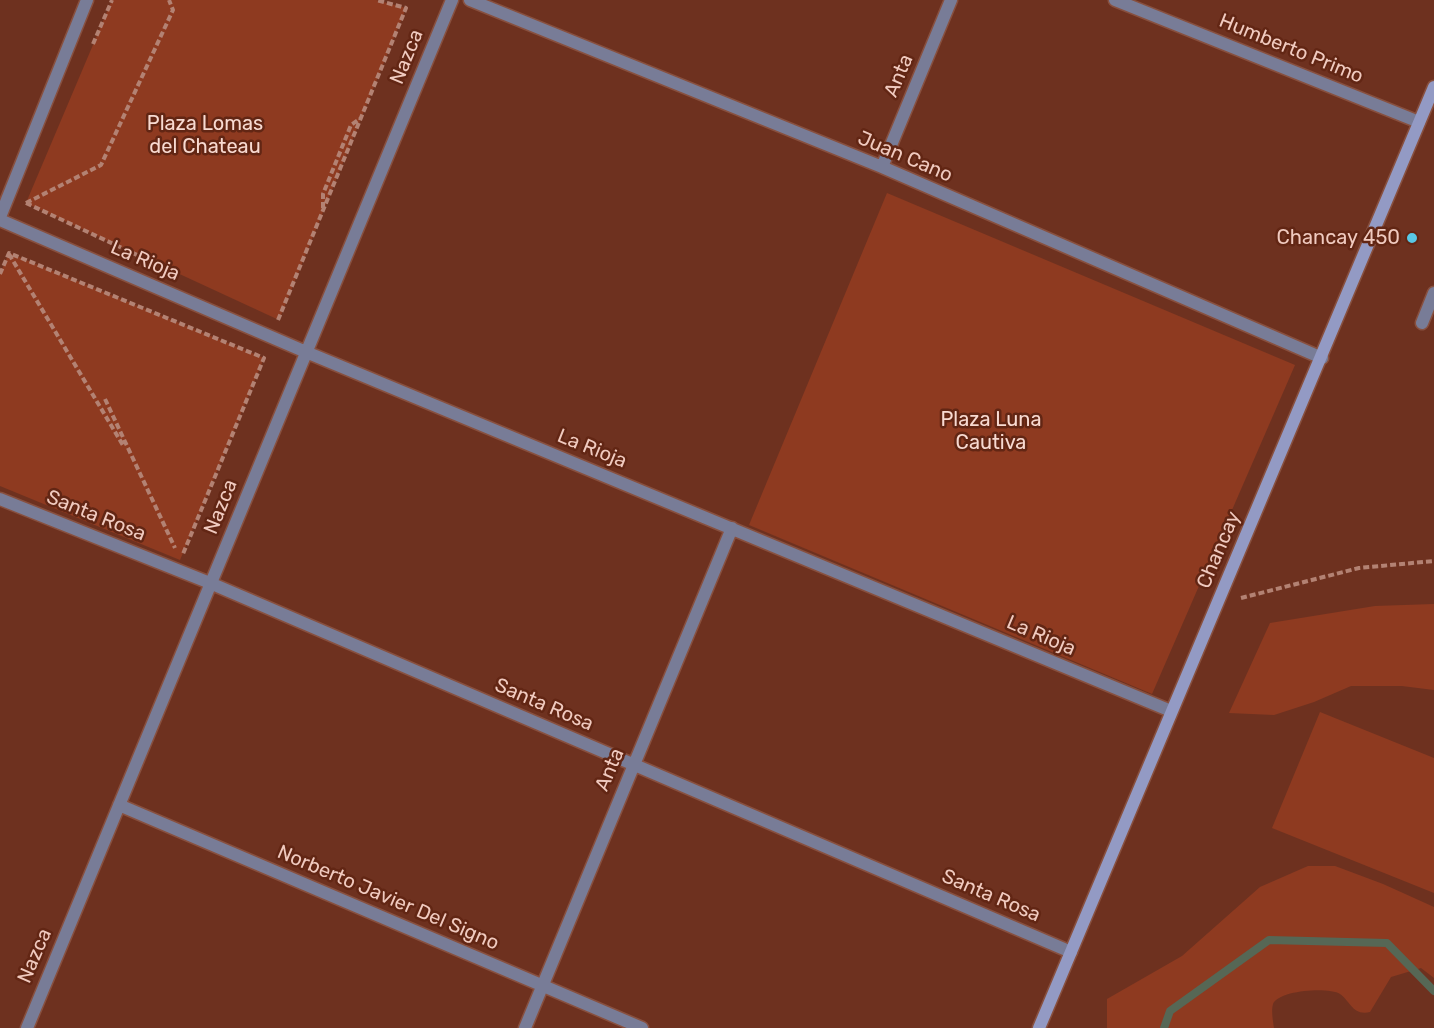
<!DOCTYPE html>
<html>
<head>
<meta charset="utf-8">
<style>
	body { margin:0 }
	canvas { display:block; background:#6e311f }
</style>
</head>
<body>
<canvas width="1434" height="1028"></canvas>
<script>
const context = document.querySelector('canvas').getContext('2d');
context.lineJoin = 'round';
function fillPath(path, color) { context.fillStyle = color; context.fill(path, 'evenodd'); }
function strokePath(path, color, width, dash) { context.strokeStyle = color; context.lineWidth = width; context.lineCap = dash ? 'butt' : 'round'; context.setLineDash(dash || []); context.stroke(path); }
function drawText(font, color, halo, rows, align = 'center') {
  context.font = font + ' Rubik,sans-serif'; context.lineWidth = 5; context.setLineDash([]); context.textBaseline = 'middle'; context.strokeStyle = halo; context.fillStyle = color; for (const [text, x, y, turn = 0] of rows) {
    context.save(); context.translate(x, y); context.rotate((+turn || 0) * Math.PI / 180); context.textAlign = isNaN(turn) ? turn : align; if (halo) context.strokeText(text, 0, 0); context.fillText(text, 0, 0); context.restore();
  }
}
fillPath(new Path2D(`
	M 112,0 L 376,0 L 406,8 L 279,320 L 26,203 Z
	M 887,193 L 1295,365 L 1152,694 L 749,525 Z
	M 9,253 L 264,358 L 180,560 L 0,486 L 0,274 Z
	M 1434,604 L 1434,690 L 1402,686 L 1351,686 L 1314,702 L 1274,715 L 1229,713 L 1270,623 L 1375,606 Z
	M 1320,712 L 1434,758 L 1434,893 L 1272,828 Z
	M 1308,866 L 1335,866 L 1383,884 L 1434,907 L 1434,978 L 1421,968 L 1391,977 L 1370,1012 C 1353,1016 1351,1002 1340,994 C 1329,987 1279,990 1273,1004 C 1271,1010 1273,1021 1274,1028 L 1107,1028 L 1107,999 L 1182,956 L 1260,887 Z`), '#8e3a20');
strokePath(new Path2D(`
	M 1164,1028 L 1170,1011 L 1269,940 L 1387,943 L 1434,991`), '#566755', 8);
const lane = new Path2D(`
	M 1422,323 L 1434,293`);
const street = new Path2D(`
	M 470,0 L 882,167 L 1322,358
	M 1115,0 L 1419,122
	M 882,167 L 951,0
	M 0,217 L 87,0
	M 0,220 L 306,352 L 1171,711
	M 0,499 L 210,583 L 1071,952
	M 119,805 L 642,1028
	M 27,1028 L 452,0
	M 525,1028 L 732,528`);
const secondary = new Path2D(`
	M 1039,1028 L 1434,87`);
strokePath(lane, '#88503f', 15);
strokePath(street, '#88503f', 15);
strokePath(secondary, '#88503f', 15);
strokePath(new Path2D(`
	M 93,44 L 112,0
	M 26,203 L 152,262
	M 26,203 L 101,165 L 173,10 L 169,0
	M 323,208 L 323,194 L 351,125 L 361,118
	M 9,254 L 124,447
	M 0,274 L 9,253 L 264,358 L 183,554
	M 278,320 L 406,8 L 376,0
	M 105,399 L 175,548
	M 1241,598 L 1359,568 L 1434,561`), '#b38273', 4, [6, 3]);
strokePath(lane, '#787c97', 12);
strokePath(street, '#787c97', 12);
strokePath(secondary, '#939ac4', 12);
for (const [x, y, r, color] of [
	[1412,238,6,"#59c8e5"]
]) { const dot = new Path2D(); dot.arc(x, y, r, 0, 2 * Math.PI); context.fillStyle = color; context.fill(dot); strokePath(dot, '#622614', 2); }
drawText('20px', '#f0cabf', '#622614', [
	["Humberto Primo",1291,49,22],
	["Nazca",407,57,-68],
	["Anta",899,76,-67],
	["Juan Cano",905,157,23],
	["La Rioja",145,261,23],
	["La Rioja",592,449,22],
	["Nazca",221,507,-68],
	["Santa Rosa",96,516,22],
	["Chancay",1219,550,-67],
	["La Rioja",1041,636,23],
	["Santa Rosa",544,705,23],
	["Anta",610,770,-67],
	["Santa Rosa",991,896,23],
	["Norberto Javier Del Signo",388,898,23],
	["Nazca",35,956,-67]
]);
drawText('20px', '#f8dad1', '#622614', [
	["Plaza Lomas",205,124],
	["del Chateau",205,147],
	["Plaza Luna",991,420],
	["Cautiva",991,443]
]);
drawText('20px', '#f0cabf', '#622614', [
	["Chancay 450",1400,238]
], 'right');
</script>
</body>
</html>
